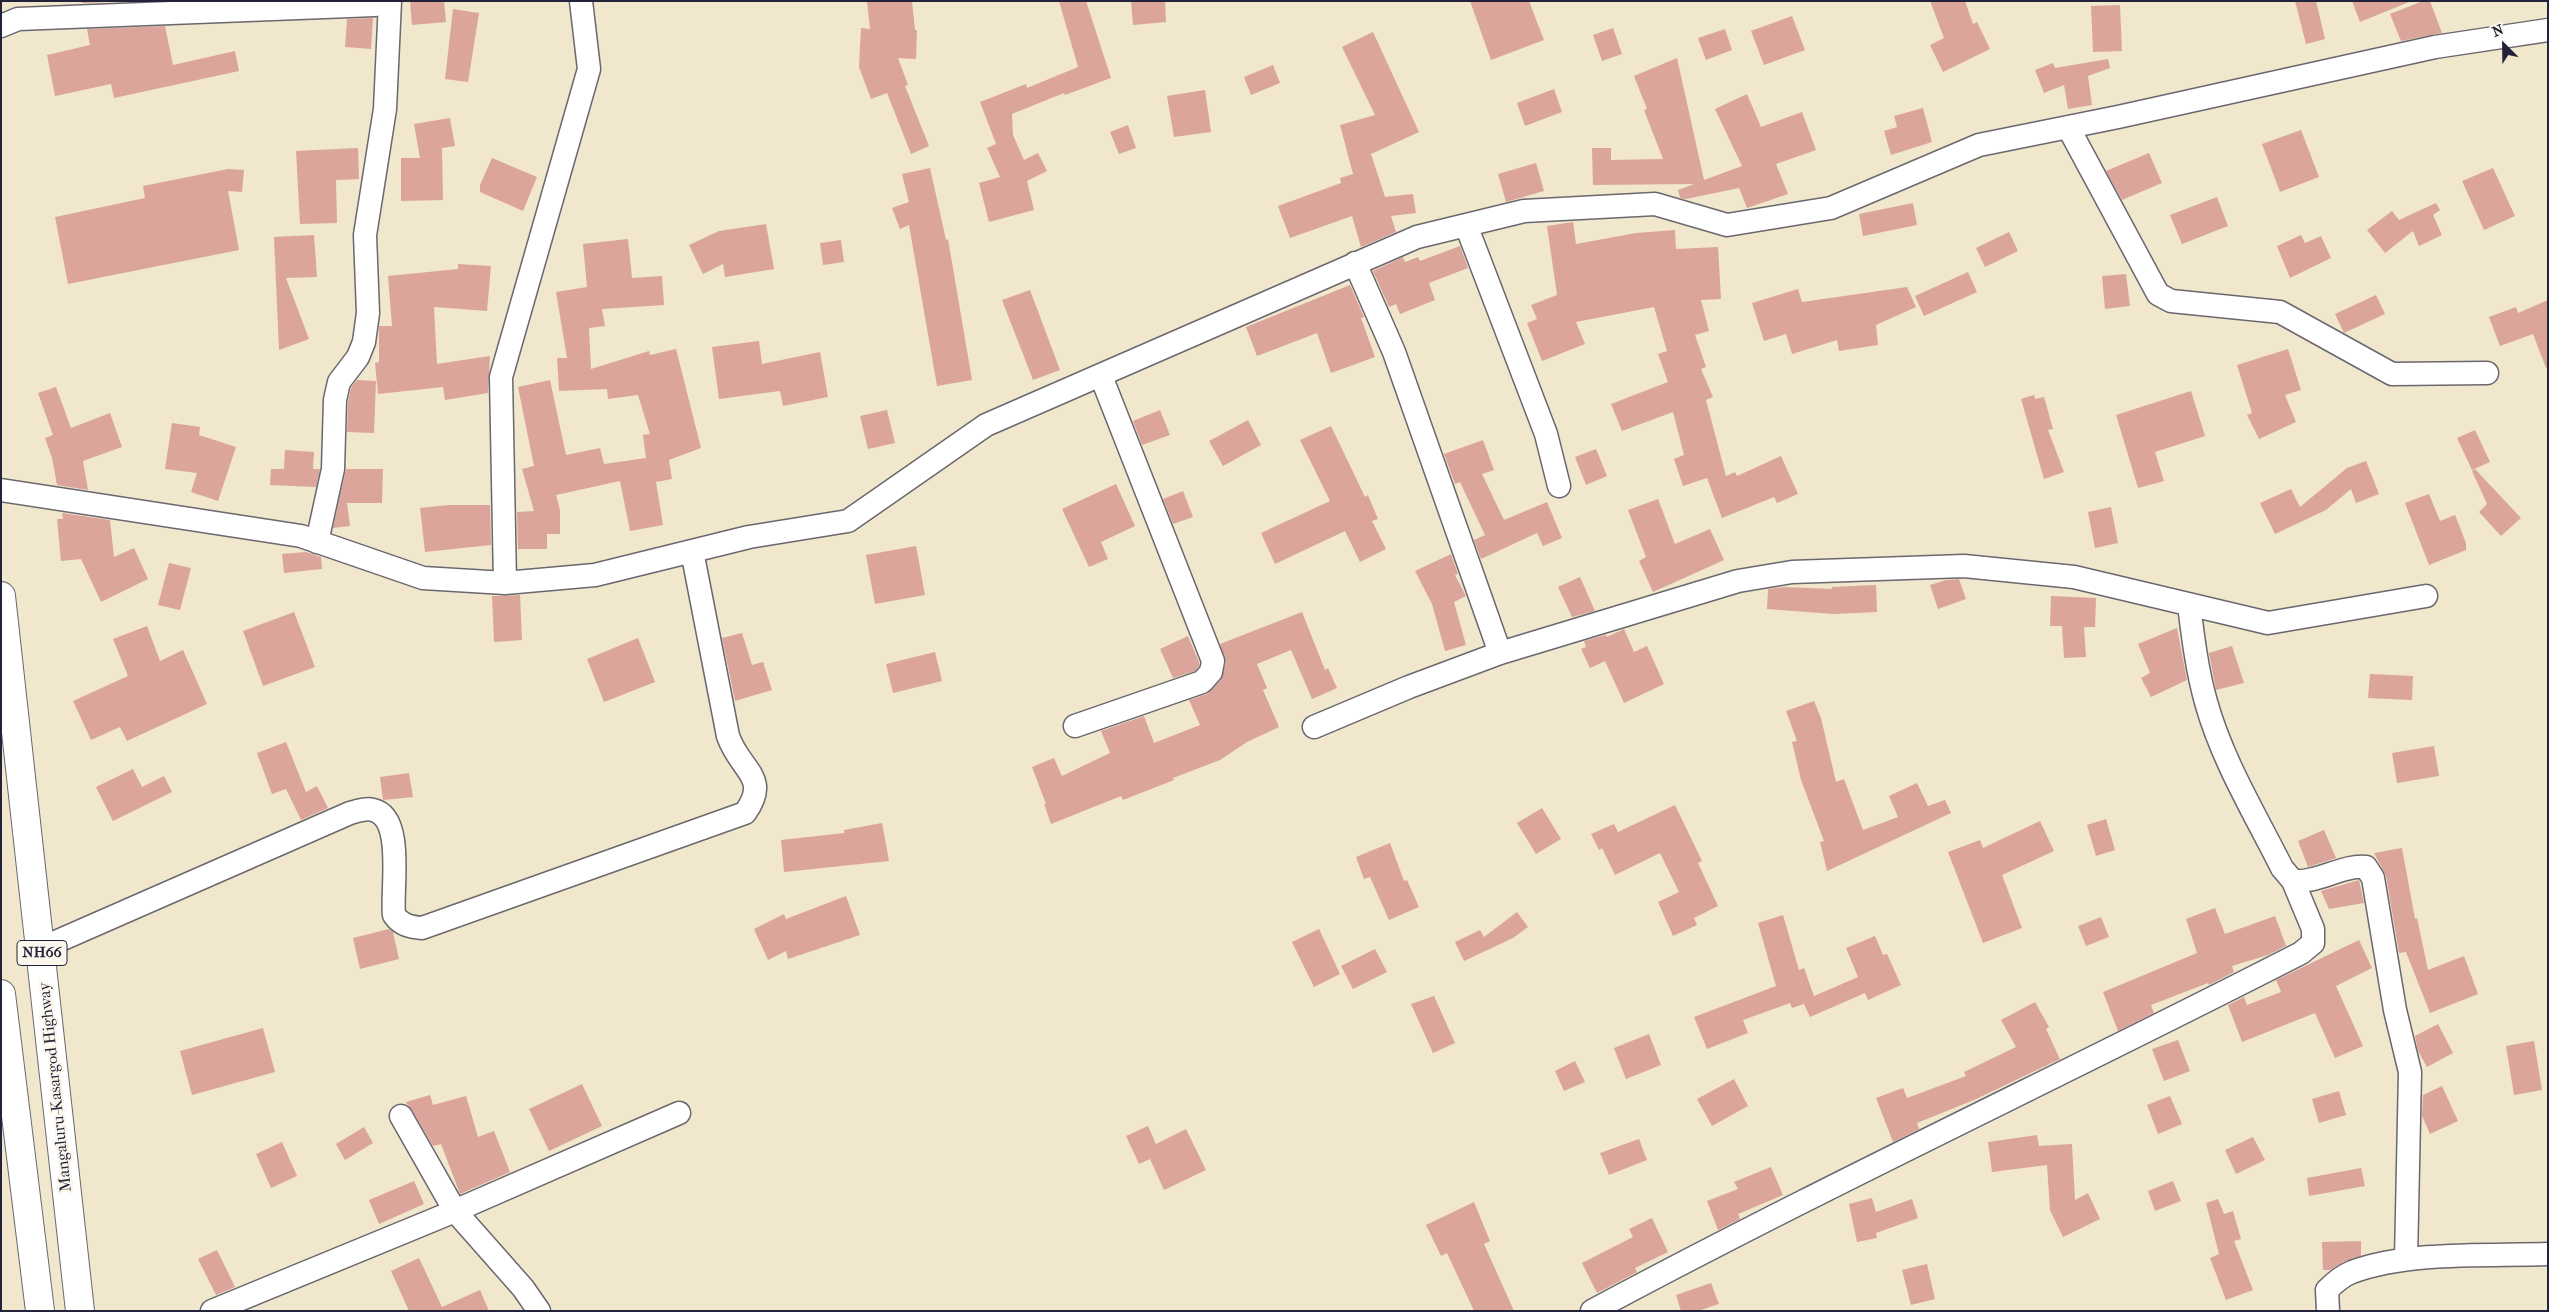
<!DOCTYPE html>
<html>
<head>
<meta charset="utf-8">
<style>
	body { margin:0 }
	#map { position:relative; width:2549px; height:1312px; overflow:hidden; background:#f0e7cc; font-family:"IM FELL French Canon",serif }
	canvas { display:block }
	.frame { position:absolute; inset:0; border:2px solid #22223b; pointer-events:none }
	.north { position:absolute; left:2479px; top:20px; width:50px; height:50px; -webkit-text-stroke:4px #fbf7ec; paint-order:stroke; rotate:337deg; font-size:14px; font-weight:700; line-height:20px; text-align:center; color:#22223b }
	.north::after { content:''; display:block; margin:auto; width:18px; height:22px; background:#22223b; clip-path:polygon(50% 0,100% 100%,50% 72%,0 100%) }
</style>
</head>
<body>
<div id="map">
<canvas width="2549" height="1312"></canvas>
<div class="frame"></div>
<div class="north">N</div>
</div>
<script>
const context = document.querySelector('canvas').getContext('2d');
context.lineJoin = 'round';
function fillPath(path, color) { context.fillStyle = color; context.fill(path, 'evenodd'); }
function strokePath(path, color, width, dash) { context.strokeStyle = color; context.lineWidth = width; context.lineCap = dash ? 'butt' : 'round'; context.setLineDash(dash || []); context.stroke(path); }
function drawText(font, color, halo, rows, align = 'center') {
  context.font = font + ' "IM FELL French Canon",serif'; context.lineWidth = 5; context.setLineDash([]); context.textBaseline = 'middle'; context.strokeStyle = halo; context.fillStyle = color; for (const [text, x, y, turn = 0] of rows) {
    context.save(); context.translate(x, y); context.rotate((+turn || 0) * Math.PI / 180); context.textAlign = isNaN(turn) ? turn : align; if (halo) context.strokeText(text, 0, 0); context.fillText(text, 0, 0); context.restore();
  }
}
fillPath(new Path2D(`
	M 81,1 L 136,1 L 82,3 Z
	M 410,1 L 444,1 L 446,22 L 412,25 Z
	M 867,1 L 912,1 L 915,30 L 917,30 L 916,59 L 898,58 L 908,85 L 905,86 L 929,146 L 911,154 L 887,93 L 871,99 L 859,67 L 861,28 L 870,29 Z
	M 1059,1 L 1086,1 L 1111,78 L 1065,95 L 1064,93 L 1012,114 L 1013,135 L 1024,160 L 1038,153 L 1047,171 L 1027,181 L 1034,210 L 989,222 L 979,183 L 1000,177 L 987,148 L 996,144 L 980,102 L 1026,84 L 1027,88 L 1078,67 Z
	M 1131,1 L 1165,1 L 1166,22 L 1133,25 Z
	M 1470,1 L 1529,1 L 1544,40 L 1491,60 Z
	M 1930,1 L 1965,1 L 1973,24 L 1977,22 L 1990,49 L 1943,72 L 1930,45 L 1944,38 Z
	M 2295,1 L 2316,1 L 2325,39 L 2306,44 Z
	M 2352,1 L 2409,1 L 2409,2 L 2360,22 Z
	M 2423,1 L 2430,1 L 2442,33 L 2401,41 L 2390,14 Z
	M 2120,5 L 2122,51 L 2093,52 L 2091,6 Z
	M 453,9 L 479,13 L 468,82 L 445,79 Z
	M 1792,16 L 1805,50 L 1764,65 L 1751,31 Z
	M 373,18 L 371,49 L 345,47 L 347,19 Z
	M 165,26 L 173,65 L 235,51 L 239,71 L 114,98 L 111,84 L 55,96 L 47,55 L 90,45 L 87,29 Z
	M 1613,28 L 1622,54 L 1602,61 L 1593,35 Z
	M 1725,29 L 1732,50 L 1706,60 L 1698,38 Z
	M 1373,32 L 1419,132 L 1371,154 L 1385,197 L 1413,194 L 1416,213 L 1391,216 L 1396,232 L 1361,247 L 1352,216 L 1290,238 L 1278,206 L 1341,183 L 1340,178 L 1353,174 L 1340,125 L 1375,115 L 1342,47 Z
	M 1677,58 L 1704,180 L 1742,166 L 1715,109 L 1747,94 L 1761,127 L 1802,112 L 1816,150 L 1776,164 L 1788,194 L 1747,208 L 1739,188 L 1686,199 L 1680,198 L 1678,190 L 1694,184 L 1593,185 L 1592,148 L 1611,148 L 1611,160 L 1663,159 L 1644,110 L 1647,109 L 1634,76 Z
	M 2108,59 L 2110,68 L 2088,76 L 2092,105 L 2068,109 L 2064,85 L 2044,93 L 2035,70 L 2053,63 L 2055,68 Z
	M 1273,65 L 1280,83 L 1251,95 L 1244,77 Z
	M 1554,89 L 1562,112 L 1525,126 L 1517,103 Z
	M 1205,90 L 1211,132 L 1174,137 L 1167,96 Z
	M 1923,108 L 1932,142 L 1891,155 L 1884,131 L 1897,127 L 1894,116 Z
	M 450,118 L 455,146 L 442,148 L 443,200 L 401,201 L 401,158 L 420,158 L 414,124 Z
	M 1128,125 L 1136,148 L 1119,154 L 1110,132 Z
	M 2301,130 L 2319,177 L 2280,192 L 2262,144 Z
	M 358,148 L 359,179 L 336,180 L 337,223 L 300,224 L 296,151 Z
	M 2149,153 L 2162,183 L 2122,200 L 2106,171 Z
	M 492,158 L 537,177 L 523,211 L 480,192 L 480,185 Z
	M 1536,163 L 1544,191 L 1506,202 L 1498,174 Z
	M 930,168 L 946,240 L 948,239 L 972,380 L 937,386 L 909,225 L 900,229 L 892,208 L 909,202 L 902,174 Z
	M 2493,168 L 2515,216 L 2484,230 L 2462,181 Z
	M 228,169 L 244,170 L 242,192 L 228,191 L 239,250 L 68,284 L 55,217 L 145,198 L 143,186 Z
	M 2217,197 L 2228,226 L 2182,244 L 2170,215 Z
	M 1913,203 L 1917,225 L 1863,236 L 1859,214 Z
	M 2436,203 L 2440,210 L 2433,215 L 2442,235 L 2419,246 L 2413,231 L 2385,253 L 2367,230 L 2392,211 L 2399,220 Z
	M 1573,222 L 1576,244 L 1636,233 L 1675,230 L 1676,249 L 1718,247 L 1721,299 L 1701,300 L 1709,331 L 1695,335 L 1706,367 L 1701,369 L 1713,397 L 1706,400 L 1726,476 L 1735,472 L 1737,476 L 1781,456 L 1798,494 L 1777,503 L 1774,497 L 1722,518 L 1707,478 L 1683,486 L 1674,459 L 1684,455 L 1673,412 L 1622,431 L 1611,404 L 1668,382 L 1658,354 L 1667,351 L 1654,307 L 1576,322 L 1585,344 L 1542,361 L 1527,323 L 1537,319 L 1531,305 L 1557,295 L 1547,226 Z
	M 766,224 L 774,269 L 725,277 L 723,264 L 703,274 L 689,245 L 719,231 Z
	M 2009,232 L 2018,251 L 1985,267 L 1976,248 Z
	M 314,235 L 317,277 L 286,278 L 309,339 L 279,350 L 274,237 Z
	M 2301,235 L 2305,243 L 2321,236 L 2331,258 L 2290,278 L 2277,246 Z
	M 628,239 L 632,278 L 662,276 L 664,305 L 602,309 L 605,326 L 589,328 L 591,369 L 649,351 L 650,355 L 676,349 L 701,448 L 669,460 L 672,479 L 656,482 L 663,525 L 630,531 L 620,481 L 556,495 L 560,510 L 560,534 L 547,534 L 547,549 L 518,549 L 517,512 L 534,511 L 522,469 L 534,466 L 518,387 L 550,380 L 566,455 L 600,448 L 604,464 L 646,458 L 643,435 L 650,434 L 638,395 L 608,399 L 607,389 L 559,391 L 557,358 L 567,358 L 556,292 L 587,287 L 583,244 Z
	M 841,240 L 844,262 L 823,265 L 820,243 Z
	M 1460,246 L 1468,268 L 1429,283 L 1435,300 L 1400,314 L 1396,304 L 1389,307 L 1373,271 L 1403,257 L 1405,262 L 1418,257 L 1420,261 Z
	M 458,264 L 491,266 L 487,311 L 434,307 L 437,364 L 490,356 L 488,393 L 445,400 L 443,387 L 378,394 L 375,363 L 379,362 L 379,326 L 392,326 L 388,276 L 458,269 Z
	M 1968,272 L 1977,292 L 1924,316 L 1915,296 Z
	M 2126,274 L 2130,306 L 2105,309 L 2102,276 Z
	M 1350,285 L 1364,317 L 1361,318 L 1375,357 L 1331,373 L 1317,333 L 1257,356 L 1246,327 Z
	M 1907,287 L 1916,307 L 1876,325 L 1878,345 L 1839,351 L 1837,340 L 1792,354 L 1786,334 L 1764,341 L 1752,303 L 1798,289 L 1802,302 Z
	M 1030,290 L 1060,370 L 1033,380 L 1002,300 Z
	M 2376,295 L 2385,314 L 2344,333 L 2335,314 Z
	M 2548,300 L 2548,368 L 2546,368 L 2533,334 L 2500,346 L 2489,317 L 2516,307 L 2518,313 Z
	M 759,341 L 762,364 L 820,352 L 828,397 L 783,406 L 780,391 L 719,399 L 712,347 Z
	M 2288,349 L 2301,390 L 2285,395 L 2296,422 L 2259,439 L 2247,415 L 2252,413 L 2237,365 Z
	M 357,380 L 376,381 L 374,433 L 347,432 L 348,402 L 351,388 Z
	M 56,387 L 71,428 L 110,413 L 122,447 L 83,461 L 88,490 L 57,485 L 52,458 L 45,438 L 53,435 L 38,393 Z
	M 2191,391 L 2205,436 L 2155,452 L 2164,481 L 2138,488 L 2116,415 Z
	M 2034,395 L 2035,399 L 2044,397 L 2053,429 L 2048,430 L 2064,472 L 2044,479 L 2021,399 Z
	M 887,410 L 895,443 L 868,449 L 860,416 Z
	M 1160,410 L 1170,435 L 1142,445 L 1133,421 Z
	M 1248,420 L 1261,445 L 1223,466 L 1209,441 Z
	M 172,423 L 200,427 L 199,435 L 236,447 L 218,501 L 191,492 L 197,473 L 165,469 Z
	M 1331,426 L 1365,497 L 1368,495 L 1378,519 L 1372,521 L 1386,549 L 1360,562 L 1345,531 L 1275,564 L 1261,533 L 1330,501 L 1300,440 Z
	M 2475,430 L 2490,462 L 2472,470 L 2457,438 Z
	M 1483,440 L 1494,470 L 1482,474 L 1504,520 L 1547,502 L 1562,538 L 1543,546 L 1537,533 L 1481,559 L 1474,540 L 1485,535 L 1460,482 L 1455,484 L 1444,454 Z
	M 1596,449 L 1607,476 L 1586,485 L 1575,457 Z
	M 285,450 L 314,452 L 313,469 L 320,469 L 316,487 L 270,485 L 271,469 L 284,469 Z
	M 2366,461 L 2379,494 L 2356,503 L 2351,489 L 2326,510 L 2275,534 L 2260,503 L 2291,489 L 2300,507 L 2347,468 Z
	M 346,469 L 383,469 L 382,503 L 347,503 L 350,526 L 333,528 Z
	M 2475,469 L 2521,518 L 2501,536 L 2479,512 L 2487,504 L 2472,471 Z
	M 1116,484 L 1135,526 L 1101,542 L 1108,559 L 1089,567 L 1062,509 Z
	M 1183,491 L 1193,517 L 1173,524 L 1163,499 Z
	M 2429,494 L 2440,521 L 2455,515 L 2466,543 L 2466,550 L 2429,565 L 2405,503 Z
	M 1658,499 L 1675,544 L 1710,529 L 1724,560 L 1653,592 L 1639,561 L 1646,557 L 1628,510 Z
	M 449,505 L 490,505 L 491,545 L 425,552 L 420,508 Z
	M 2111,507 L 2118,543 L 2095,548 L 2088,512 Z
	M 62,513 L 110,520 L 114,557 L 134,548 L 148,579 L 101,602 L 81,559 L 61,561 L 57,519 L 63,519 Z
	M 916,546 L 925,595 L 875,604 L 866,555 Z
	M 306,552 L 321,557 L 322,569 L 284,573 L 282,554 Z
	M 1451,554 L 1458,574 L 1455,575 L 1466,596 L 1454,602 L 1466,645 L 1445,651 L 1432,604 L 1415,571 Z
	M 169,563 L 191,568 L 180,610 L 158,605 Z
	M 1580,577 L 1595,611 L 1572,617 L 1558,587 Z
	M 1959,579 L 1966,599 L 1938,609 L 1930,585 L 1946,580 Z
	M 1876,585 L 1877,612 L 1833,614 L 1767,609 L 1768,589 L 1784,587 L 1832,589 L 1832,587 Z
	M 520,595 L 522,640 L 494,642 L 492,596 Z
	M 2051,596 L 2096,598 L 2095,627 L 2084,627 L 2086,657 L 2064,658 L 2062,626 L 2050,626 Z
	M 294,612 L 315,667 L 263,686 L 243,631 Z
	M 1302,612 L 1325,670 L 1328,668 L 1337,688 L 1312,699 L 1291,650 L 1257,664 L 1267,688 L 1263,690 L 1279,727 L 1247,742 L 1220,760 L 1173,778 L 1174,780 L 1123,800 L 1121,796 L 1051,824 L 1044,804 L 1046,804 L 1032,767 L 1054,758 L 1062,776 L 1110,753 L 1101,731 L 1144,716 L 1154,743 L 1200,725 L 1189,700 L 1207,694 L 1221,680 L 1226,663 L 1220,644 Z
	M 147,626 L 160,661 L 183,650 L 207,704 L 127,741 L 120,727 L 91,740 L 73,701 L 128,676 L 113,639 Z
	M 2177,628 L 2187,680 L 2151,697 L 2141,678 L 2150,673 L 2138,644 Z
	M 1624,629 L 1634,652 L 1647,646 L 1664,684 L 1624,703 L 1605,661 L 1590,668 L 1581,649 L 1586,647 L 1584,641 L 1606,635 L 1607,637 Z
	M 742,633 L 752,665 L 763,662 L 772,690 L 735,701 L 722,638 Z
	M 1188,636 L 1199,662 L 1199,666 L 1195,671 L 1173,678 L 1160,649 Z
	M 638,638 L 655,682 L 604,702 L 587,659 Z
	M 2232,646 L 2244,683 L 2216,690 L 2209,653 Z
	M 935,652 L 942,681 L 893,693 L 886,664 Z
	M 2370,674 L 2413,676 L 2412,700 L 2368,698 Z
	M 1814,701 L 1821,718 L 1836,782 L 1844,779 L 1863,830 L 1898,817 L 1889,796 L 1917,783 L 1928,806 L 1945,800 L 1951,813 L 1827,871 L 1820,842 L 1824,841 L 1801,780 L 1792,742 L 1797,741 L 1786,711 Z
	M 286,742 L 306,792 L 317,786 L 328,808 L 301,820 L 286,789 L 272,794 L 257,753 Z
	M 2434,746 L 2439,776 L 2397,783 L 2392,753 Z
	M 133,769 L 142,787 L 164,776 L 172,792 L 113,821 L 96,787 Z
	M 409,773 L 413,797 L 383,800 L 380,777 Z
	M 1675,805 L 1702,861 L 1698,863 L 1718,906 L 1694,918 L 1697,925 L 1673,936 L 1658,902 L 1679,892 L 1660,853 L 1615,875 L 1602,848 L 1599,850 L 1591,834 L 1614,824 L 1618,832 Z
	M 1542,808 L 1561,839 L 1536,854 L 1517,823 Z
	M 2106,819 L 2115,850 L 2096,856 L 2087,825 Z
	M 2040,821 L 2054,851 L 2002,875 L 2022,928 L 1983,943 L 1948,852 L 1980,840 L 1983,848 Z
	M 882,823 L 889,861 L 784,872 L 781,840 L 844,833 L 844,830 Z
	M 2324,830 L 2336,858 L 2308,867 L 2298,841 Z
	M 1390,843 L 1404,881 L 1407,880 L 1419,907 L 1389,920 L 1370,877 L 1364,879 L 1356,857 Z
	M 2402,848 L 2415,919 L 2417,918 L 2428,970 L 2464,956 L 2478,994 L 2430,1013 L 2406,952 L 2399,953 L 2386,876 L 2374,853 Z
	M 2359,880 L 2364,903 L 2329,909 L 2321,891 Z
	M 846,896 L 860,935 L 788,959 L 786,951 L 768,960 L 754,929 L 784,914 L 786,919 Z
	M 2215,908 L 2225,934 L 2275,916 L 2286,946 L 2268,955 L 2232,966 L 2234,972 L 2209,985 L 2208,983 L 2151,1005 L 2154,1013 L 2118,1031 L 2103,992 L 2197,953 L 2186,919 Z
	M 1517,912 L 1528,927 L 1513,938 L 1464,961 L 1455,942 L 1480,930 L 1484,937 Z
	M 1783,915 L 1799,970 L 1804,968 L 1814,996 L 1858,977 L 1846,948 L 1875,936 L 1883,955 L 1887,954 L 1901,985 L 1868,1000 L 1865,993 L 1810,1017 L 1804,1004 L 1792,1008 L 1790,1003 L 1743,1020 L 1748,1033 L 1707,1049 L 1694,1017 L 1776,986 L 1758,923 Z
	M 2101,917 L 2109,937 L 2086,946 L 2078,926 Z
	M 389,929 L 393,932 L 399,959 L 360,969 L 353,938 Z
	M 1319,929 L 1340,974 L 1314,987 L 1292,942 Z
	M 2359,940 L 2372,968 L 2336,986 L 2363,1046 L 2335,1058 L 2315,1013 L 2242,1042 L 2228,1005 L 2244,997 L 2247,1005 L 2281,992 L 2276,980 Z
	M 1375,949 L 1387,972 L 1353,989 L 1341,966 Z
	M 1434,996 L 1455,1043 L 1433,1053 L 1411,1004 Z
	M 2035,1002 L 2049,1027 L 2046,1029 L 2060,1059 L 1974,1100 L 1917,1123 L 1919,1129 L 1893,1142 L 1876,1098 L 1903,1088 L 1907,1098 L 1966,1076 L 1964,1072 L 2016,1047 L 2001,1020 Z
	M 2438,1024 L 2453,1053 L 2427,1067 L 2418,1051 L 2415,1036 Z
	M 263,1028 L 275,1072 L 192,1095 L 180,1051 Z
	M 1649,1034 L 1661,1065 L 1626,1079 L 1614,1048 Z
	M 2178,1040 L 2190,1071 L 2164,1081 L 2152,1049 Z
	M 2534,1041 L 2542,1090 L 2514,1095 L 2506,1046 Z
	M 1575,1061 L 1585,1082 L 1564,1091 L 1555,1071 Z
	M 1734,1079 L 1748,1106 L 1712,1126 L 1697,1099 Z
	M 582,1084 L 602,1126 L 549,1151 L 529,1109 Z
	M 2442,1086 L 2458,1121 L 2430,1134 L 2422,1116 L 2423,1095 Z
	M 2339,1091 L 2346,1115 L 2319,1123 L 2312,1099 Z
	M 430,1095 L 433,1105 L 466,1096 L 478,1137 L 494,1131 L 510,1172 L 460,1194 L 441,1144 L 433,1146 L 412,1110 L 407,1104 L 406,1102 Z
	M 2170,1096 L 2182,1124 L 2158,1134 L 2147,1105 Z
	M 1148,1126 L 1156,1144 L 1186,1129 L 1206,1170 L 1164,1190 L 1150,1159 L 1139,1164 L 1126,1136 Z
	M 364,1127 L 373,1143 L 345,1160 L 336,1144 Z
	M 2037,1135 L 2039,1146 L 2072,1144 L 2075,1200 L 2088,1193 L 2100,1219 L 2063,1237 L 2050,1210 L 2047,1165 L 1992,1172 L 1988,1142 Z
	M 2253,1137 L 2265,1160 L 2236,1174 L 2225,1150 Z
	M 1639,1139 L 1647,1160 L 1609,1175 L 1600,1153 Z
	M 282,1142 L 297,1176 L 271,1188 L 256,1154 Z
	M 1771,1167 L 1783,1195 L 1738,1214 L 1740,1219 L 1718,1230 L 1707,1201 L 1738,1189 L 1734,1182 Z
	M 2361,1168 L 2365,1186 L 2309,1196 L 2307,1178 Z
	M 414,1181 L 424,1204 L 379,1224 L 369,1200 Z
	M 2173,1181 L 2181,1201 L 2155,1211 L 2148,1191 Z
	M 1872,1198 L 1876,1212 L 1912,1199 L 1918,1218 L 1876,1233 L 1877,1238 L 1857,1242 L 1849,1204 Z
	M 2218,1199 L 2224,1214 L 2233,1211 L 2241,1239 L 2234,1241 L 2253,1290 L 2226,1300 L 2210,1258 L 2219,1254 L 2206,1203 Z
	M 1474,1202 L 1490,1241 L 1484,1244 L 1514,1311 L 1474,1311 L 1447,1253 L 1441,1256 L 1426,1225 Z
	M 1652,1218 L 1668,1252 L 1635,1268 L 1637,1272 L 1597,1293 L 1582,1263 L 1633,1237 L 1629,1229 Z
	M 2361,1241 L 2361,1256 L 2343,1262 L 2330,1270 L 2323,1270 L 2322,1242 Z
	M 217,1250 L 235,1287 L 216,1295 L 198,1259 Z
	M 419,1258 L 442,1307 L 480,1290 L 489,1311 L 409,1311 L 391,1271 Z
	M 1927,1264 L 1935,1299 L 1911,1305 L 1902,1270 Z
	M 1711,1283 L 1719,1304 L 1698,1311 L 1681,1311 L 1676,1295 Z`), '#dba59c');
const street = new Path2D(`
	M 1,26 L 18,19 L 375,5 L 385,1
	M 2068,127 L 2158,294 L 2171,301 L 2280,312 L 2392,374 L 2487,373
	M 1466,225 L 1546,434 L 1559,486
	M 1355,263 L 1394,352 L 1500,653
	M 1,490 L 301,536 L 423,578 L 505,583 L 595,575 L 749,537 L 848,521 L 986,425 L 1417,237 L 1524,211 L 1655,204 L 1727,225 L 1831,208 L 1979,145 L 2118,117 L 2435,47 L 2548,30
	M 317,542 L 333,469 L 335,400 L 339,382 L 358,357 L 364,342 L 368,313 L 365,235 L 385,109 L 390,1
	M 505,583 L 501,377 L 589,69 L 581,1
	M 2189,605 C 2193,637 2197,670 2206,702 C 2222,760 2255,814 2282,868 L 2293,881 C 2319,883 2341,865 2366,867 L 2373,878 L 2395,1010 L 2410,1072 L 2406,1259
	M 1075,726 L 1202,682 L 1211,672 L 1213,661 L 1101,376
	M 1314,727 L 1409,687 L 1500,653 L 1738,581 L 1792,572 L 1964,566 L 2074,577 L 2268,623 L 2426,596
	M 42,948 L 350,813 C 357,811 366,808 373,810 C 405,817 391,890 394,915 C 401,925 410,927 422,928 L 745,813 C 771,777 740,771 728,736 L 692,551
	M 401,1116 L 455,1211 L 523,1288 L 539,1311
	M 212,1311 L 443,1216 L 679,1113
	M 1592,1311 C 1825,1186 2065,1074 2301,953 L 2313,943 L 2313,929 L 2293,881
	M 2328,1311 L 2327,1290 C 2335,1282 2342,1276 2352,1272 C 2409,1251 2487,1256 2548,1254`);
const highway = new Path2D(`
	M 1,596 L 80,1311
	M 1,994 L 40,1311`);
strokePath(street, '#6a676e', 25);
strokePath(highway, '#6a676e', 30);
strokePath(street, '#fff', 22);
strokePath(highway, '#fff', 28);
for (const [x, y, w] of [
	[42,953,50]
]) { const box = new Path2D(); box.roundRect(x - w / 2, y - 12.5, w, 25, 4); context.fillStyle = '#fbf7ec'; context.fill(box); strokePath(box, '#22223b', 1); }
drawText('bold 15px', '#22223b', null, [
	["NH66",42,953]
]);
drawText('16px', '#22223b', '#fbf7ec', [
	["Mangaluru-Kasargod Highway",56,1087,-96]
]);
</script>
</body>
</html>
